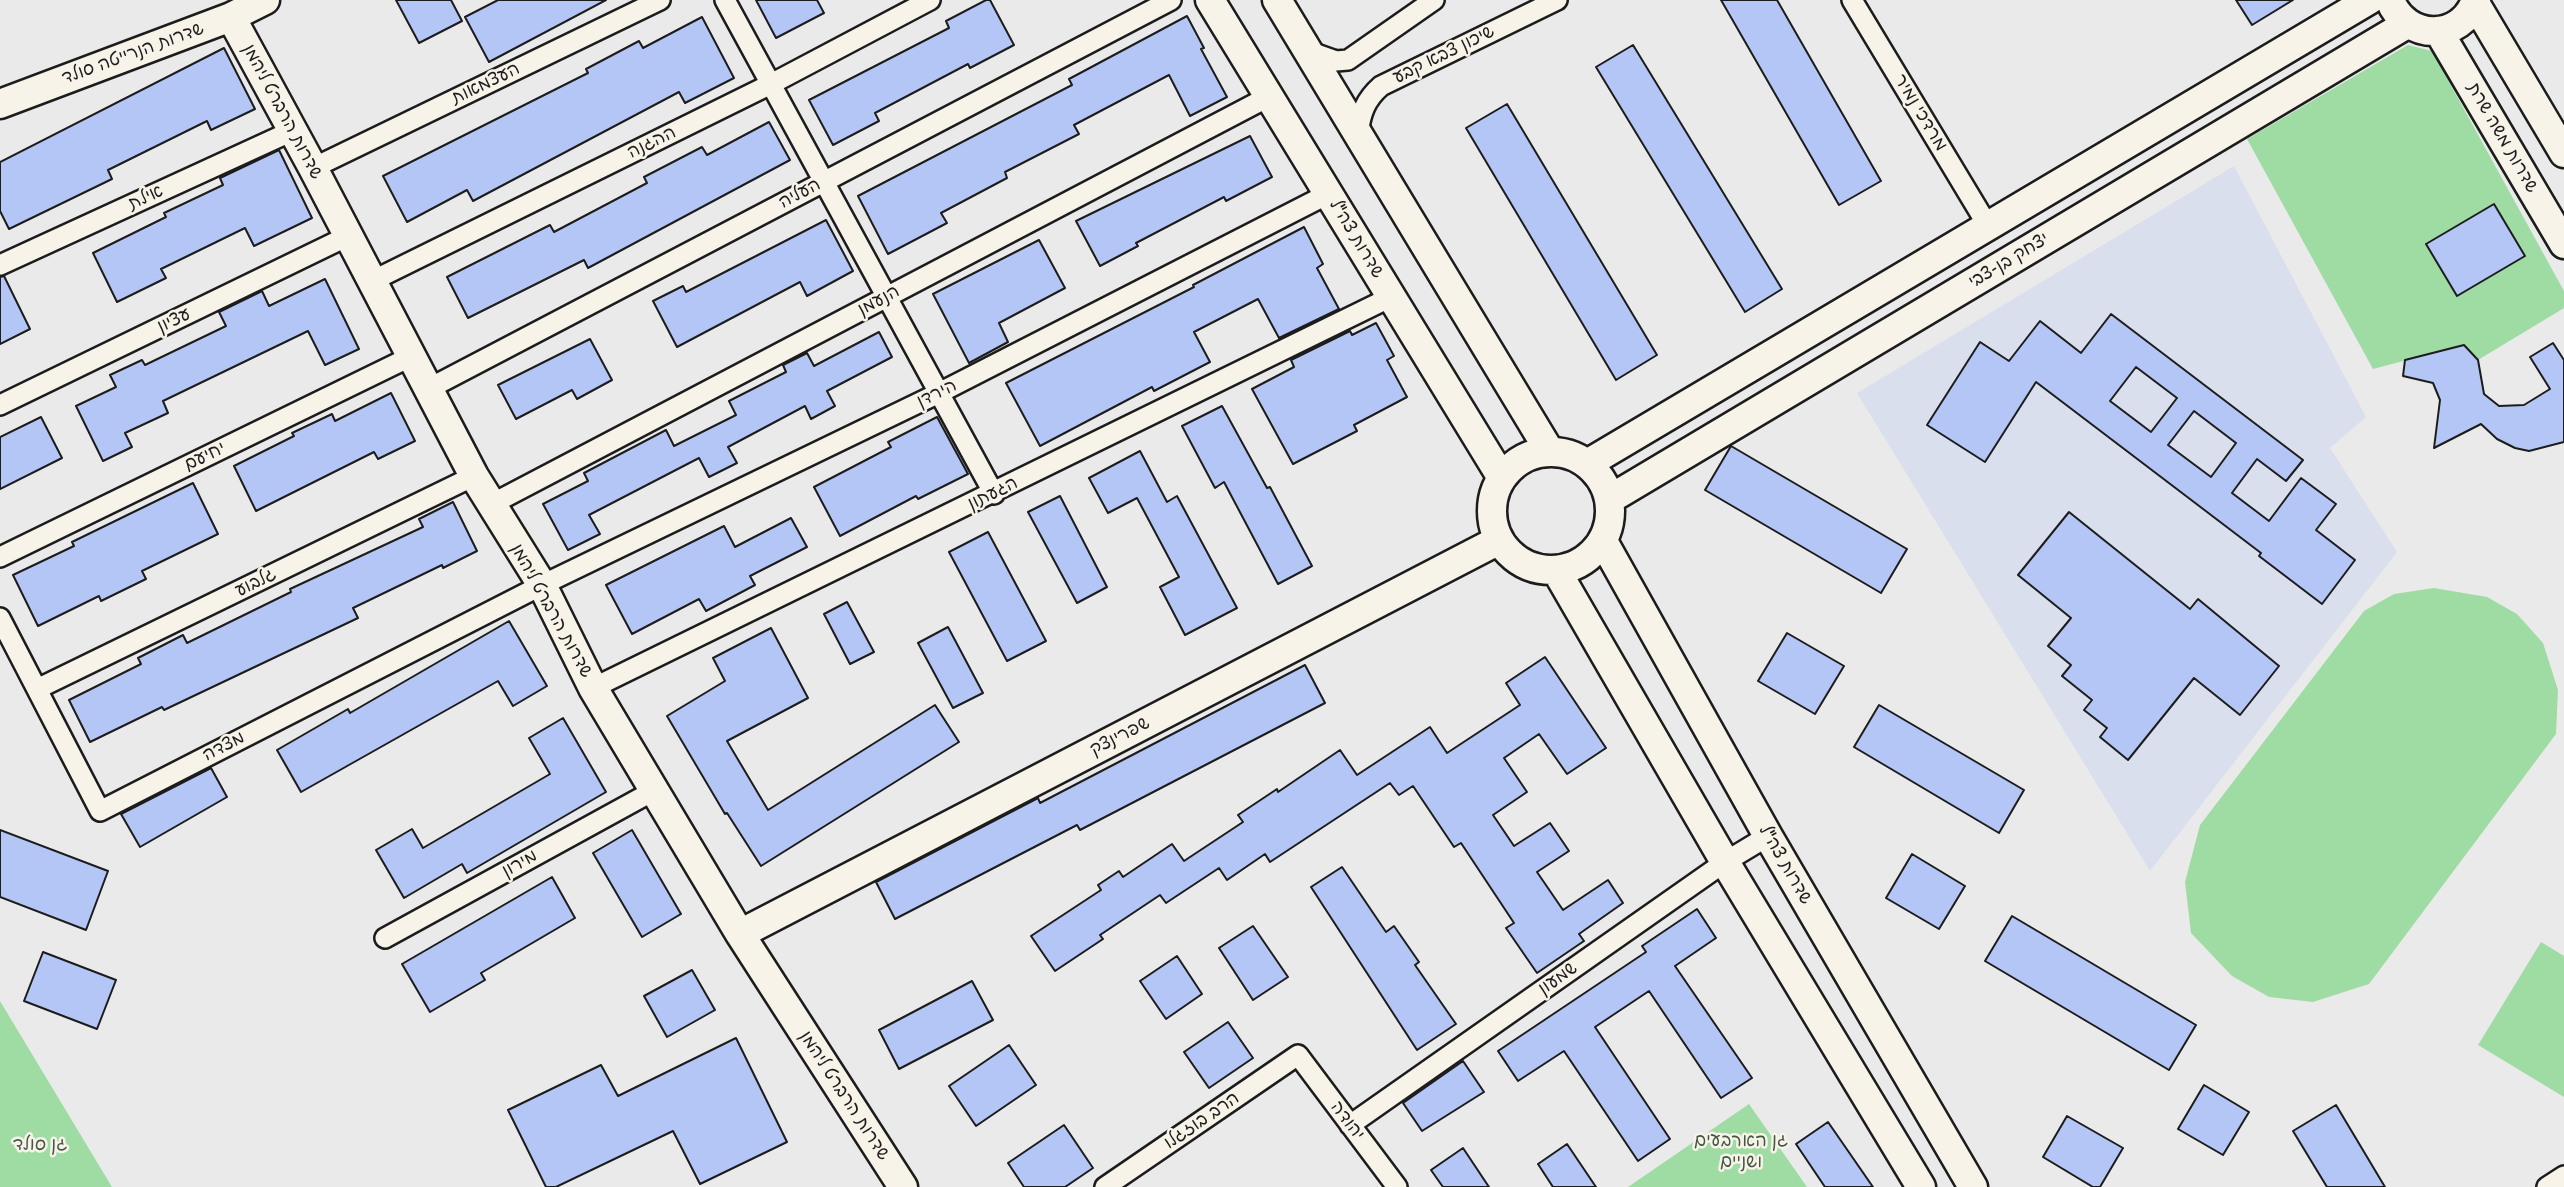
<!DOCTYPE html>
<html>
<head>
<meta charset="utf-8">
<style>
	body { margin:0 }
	canvas { display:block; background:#eaeaeb }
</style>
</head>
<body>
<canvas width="2564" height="1187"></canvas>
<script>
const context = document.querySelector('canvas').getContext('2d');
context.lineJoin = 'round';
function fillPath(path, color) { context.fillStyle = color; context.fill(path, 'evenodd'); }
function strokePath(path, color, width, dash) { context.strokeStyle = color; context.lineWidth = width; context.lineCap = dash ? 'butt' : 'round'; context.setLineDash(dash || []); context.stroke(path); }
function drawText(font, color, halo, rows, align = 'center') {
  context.font = font + ' "Balsamiq Sans","Playpen Sans Hebrew",sans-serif'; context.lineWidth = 5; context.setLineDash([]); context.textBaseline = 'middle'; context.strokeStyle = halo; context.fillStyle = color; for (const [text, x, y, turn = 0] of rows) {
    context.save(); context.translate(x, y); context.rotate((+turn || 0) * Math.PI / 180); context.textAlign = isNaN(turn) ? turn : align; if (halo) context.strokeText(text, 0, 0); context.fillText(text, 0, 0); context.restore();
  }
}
fillPath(new Path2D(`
	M 2234,166 L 2366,417 L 2330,448 L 2397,552 L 2150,871 L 1857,393 Z`), '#dadfee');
fillPath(new Path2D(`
	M 2408,45 L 2432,51 L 2564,291 L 2564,308 L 2478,360 L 2464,345 L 2373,369 L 2247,139 Z
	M 2434,588 L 2487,597 L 2517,614 L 2543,643 L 2558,690 L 2556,734 L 2369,984 L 2313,1002 L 2269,997 L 2232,976 L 2191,933 L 2185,882 L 2200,825 L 2364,611 L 2394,594 Z
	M 2541,942 L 2564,956 L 2564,1097 L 2478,1045 Z
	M 0,1001 L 112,1187 L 0,1187 Z
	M 1749,1104 L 1807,1187 L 1628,1187 Z`), '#9fdca3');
const building = new Path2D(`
	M 396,0 L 451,0 L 462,21 L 419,43 Z
	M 498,0 L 606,0 L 489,62 L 465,17 Z
	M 756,0 L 817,0 L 824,13 L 776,38 Z
	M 986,0 L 990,0 L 1014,45 L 970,68 L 968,64 L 875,113 L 879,121 L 833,145 L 809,100 L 949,28 L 946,21 Z
	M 1721,0 L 1777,0 L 1881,181 L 1839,205 Z
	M 2236,0 L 2293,0 L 2252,25 Z
	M 1187,16 L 1204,48 L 1201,49 L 1227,97 L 1190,116 L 1169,75 L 1074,125 L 1079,134 L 1005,172 L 1007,178 L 941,213 L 947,223 L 888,254 L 858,196 L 1072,85 L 1069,79 Z
	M 702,17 L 734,78 L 685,103 L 679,92 L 473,201 L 467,190 L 407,222 L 383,176 L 588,73 L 586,69 L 639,41 L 643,48 Z
	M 1633,45 L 1782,289 L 1745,312 L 1596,67 Z
	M 224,48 L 255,109 L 211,130 L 207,121 L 108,170 L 112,179 L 9,229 L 0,211 L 0,162 Z
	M 1507,104 L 1657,355 L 1616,380 L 1466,128 Z
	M 769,122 L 790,160 L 588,268 L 584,260 L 468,318 L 447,277 L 550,225 L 554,232 L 647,183 L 644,177 L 702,147 L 707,155 Z
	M 1250,136 L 1272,177 L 1226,201 L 1224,197 L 1136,243 L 1138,246 L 1100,266 L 1076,221 Z
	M 279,150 L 312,218 L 254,246 L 245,228 L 161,269 L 166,278 L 117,302 L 93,253 L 166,217 L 164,213 L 223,185 L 220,178 Z
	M 2494,204 L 2525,256 L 2457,296 L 2426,244 Z
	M 826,220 L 853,271 L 807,296 L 800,282 L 677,347 L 653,301 L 683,286 L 686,292 Z
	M 1304,227 L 1323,264 L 1317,268 L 1339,309 L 1279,338 L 1258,299 L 1194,332 L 1210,362 L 1154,391 L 1152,387 L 1040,446 L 1006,383 L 1194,287 L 1193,285 Z
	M 1039,240 L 1065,288 L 999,323 L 1008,342 L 969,363 L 933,294 Z
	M 4,276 L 30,329 L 0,344 L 0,277 Z
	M 325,279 L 359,349 L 325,365 L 308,331 L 163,401 L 168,413 L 125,433 L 132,447 L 103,461 L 76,406 L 116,387 L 110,375 L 142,360 L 145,365 L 226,326 L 219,312 L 262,291 L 269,306 Z
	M 2111,314 L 2303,460 L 2286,481 L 2257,459 L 2232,493 L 2269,521 L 2301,478 L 2336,504 L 2316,530 L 2355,560 L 2322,604 L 2259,556 L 2261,553 L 2036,382 L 1985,462 L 1927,425 L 1980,342 L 2009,361 L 2040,321 L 2081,353 ZM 2136,367 L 2177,398 L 2151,432 L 2110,401 ZM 2194,411 L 2236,443 L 2211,477 L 2168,445 Z
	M 1376,323 L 1394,356 L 1387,360 L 1407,397 L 1354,425 L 1357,431 L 1293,464 L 1252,389 L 1294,367 L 1291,360 L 1350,331 L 1352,335 Z
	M 879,332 L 892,357 L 827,391 L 835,406 L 811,419 L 805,406 L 728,447 L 737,463 L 709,477 L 699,458 L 589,515 L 600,534 L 568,550 L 543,504 L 588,481 L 584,473 L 666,430 L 674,446 L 736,415 L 729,401 L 786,372 L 783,365 L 807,353 L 814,366 Z
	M 590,339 L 612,380 L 577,399 L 572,390 L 516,419 L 498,385 Z
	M 2553,343 L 2564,360 L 2564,442 L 2529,451 L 2515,448 L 2497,439 L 2481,424 L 2434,448 L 2440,400 L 2433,383 L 2403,376 L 2405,360 L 2464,345 L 2478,360 L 2484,394 L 2499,406 L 2524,405 L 2550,389 L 2530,357 Z
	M 391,393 L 415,441 L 378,459 L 374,452 L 256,511 L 234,466 L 294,436 L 292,433 L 332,414 L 335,421 Z
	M 1222,406 L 1267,488 L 1270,487 L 1312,566 L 1278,584 L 1224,482 L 1215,488 L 1182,426 Z
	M 41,417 L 62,458 L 0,489 L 0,437 Z
	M 937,417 L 968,474 L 918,499 L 916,496 L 840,536 L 814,487 L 891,447 L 888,442 Z
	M 1731,446 L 1907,549 L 1881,593 L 1705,490 Z
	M 1140,451 L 1167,502 L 1177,496 L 1237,608 L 1185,635 L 1160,587 L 1179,577 L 1137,498 L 1108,513 L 1089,478 Z
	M 193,483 L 218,534 L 142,571 L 146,579 L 101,601 L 99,596 L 38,626 L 13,575 L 74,546 L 72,542 Z
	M 1060,496 L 1107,587 L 1077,603 L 1028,512 Z
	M 453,502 L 477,551 L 443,568 L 442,565 L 353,608 L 358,618 L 164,710 L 162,707 L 90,742 L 69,700 L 141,664 L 138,658 L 183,635 L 187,643 L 291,592 L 290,589 L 423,527 L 419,519 Z
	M 2069,512 L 2190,609 L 2198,599 L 2279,666 L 2240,715 L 2194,678 L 2128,760 L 2100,737 L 2107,728 L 2084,710 L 2092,700 L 2062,676 L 2071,665 L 2048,646 L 2071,618 L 2018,575 Z
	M 791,518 L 807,547 L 750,576 L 755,585 L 706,611 L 699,599 L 632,634 L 606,585 L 724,526 L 735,547 Z
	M 988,532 L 1046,641 L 1007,661 L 949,552 Z
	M 847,602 L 874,652 L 850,664 L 824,614 Z
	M 509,621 L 547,686 L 513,706 L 498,681 L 301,792 L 277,750 L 348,709 L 350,713 Z
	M 948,627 L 983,693 L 953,708 L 918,643 Z
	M 771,628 L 808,698 L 727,741 L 768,810 L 935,705 L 959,742 L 761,866 L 727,813 L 725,814 L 667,716 L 725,681 L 713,658 Z
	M 1787,633 L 1844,666 L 1815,714 L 1758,681 Z
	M 1545,657 L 1606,748 L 1567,774 L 1539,734 L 1504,758 L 1527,792 L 1493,815 L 1514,846 L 1550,823 L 1569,851 L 1537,872 L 1563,910 L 1608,880 L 1623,903 L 1579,934 L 1584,941 L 1537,973 L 1506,928 L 1514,923 L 1461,843 L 1454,847 L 1413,786 L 1399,795 L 1390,783 L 1270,862 L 1265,854 L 1227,880 L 1219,868 L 1166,903 L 1160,895 L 1100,935 L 1103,939 L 1055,971 L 1031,936 L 1101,890 L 1098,885 L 1119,871 L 1123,877 L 1172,844 L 1184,861 L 1243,822 L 1238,815 L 1277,789 L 1278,792 L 1340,750 L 1357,775 L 1430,727 L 1447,753 L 1520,705 L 1506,683 Z
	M 1305,665 L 1325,703 L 1080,830 L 1077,825 L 895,919 L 876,882 L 1038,798 L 1040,803 Z
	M 1879,705 L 2024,790 L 1999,833 L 1854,747 Z
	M 563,718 L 606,792 L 467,873 L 462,864 L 404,898 L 376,850 L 412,829 L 423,848 L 550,774 L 529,738 Z
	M 211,768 L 227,797 L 140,847 L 121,814 Z
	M 0,830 L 108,871 L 86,930 L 0,897 Z
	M 632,830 L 681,914 L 642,937 L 593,853 Z
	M 1912,854 L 1965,886 L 1939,929 L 1886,898 Z
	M 1342,867 L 1386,932 L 1394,926 L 1419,962 L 1415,965 L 1456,1024 L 1417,1050 L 1311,887 Z
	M 552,877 L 575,918 L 481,973 L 485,980 L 430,1012 L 402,964 Z
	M 1697,909 L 1716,938 L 1675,966 L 1752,1078 L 1721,1098 L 1649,991 L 1595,1027 L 1670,1139 L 1638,1161 L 1564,1051 L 1518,1081 L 1498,1051 L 1646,952 L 1642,946 Z
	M 2012,916 L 2196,1025 L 2169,1070 L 1985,961 Z
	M 1253,926 L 1288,977 L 1253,1000 L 1219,948 Z
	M 43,952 L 116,980 L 97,1029 L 24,1001 Z
	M 1177,956 L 1202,994 L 1166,1019 L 1140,981 Z
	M 692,970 L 715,1010 L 667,1037 L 644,996 Z
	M 972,981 L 993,1020 L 899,1069 L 879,1030 Z
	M 1228,1022 L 1253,1058 L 1209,1088 L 1184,1052 Z
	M 736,1038 L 787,1142 L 700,1184 L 673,1131 L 556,1187 L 546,1187 L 508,1110 L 601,1065 L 618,1096 Z
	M 1009,1045 L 1036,1085 L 976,1126 L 949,1086 Z
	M 1463,1061 L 1484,1092 L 1422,1131 L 1403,1103 Z
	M 2204,1085 L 2249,1112 L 2223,1155 L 2178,1129 Z
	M 2336,1105 L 2385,1187 L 2327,1187 L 2293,1131 Z
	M 2067,1116 L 2123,1148 L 2100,1187 L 2093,1187 L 2043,1157 Z
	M 1828,1122 L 1873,1187 L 1825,1187 L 1796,1144 Z
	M 1064,1125 L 1093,1168 L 1065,1187 L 1024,1187 L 1008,1163 Z
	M 1567,1144 L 1596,1187 L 1553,1187 L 1538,1164 Z
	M 1463,1148 L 1489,1187 L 1443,1187 L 1431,1170 Z`);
fillPath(building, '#b4c6f5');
strokePath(building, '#1c1c1c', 2);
const street = new Path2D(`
	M 725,0 L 994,494
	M 1852,0 L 1988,226
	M 1308,51 L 1336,61 L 1348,60 L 1434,0
	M 1358,133 C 1361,113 1365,100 1381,86 L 1557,0
	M 313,168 L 660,0
	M 0,265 L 292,131
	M 372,281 L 771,84 L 930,0
	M 428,389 L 1171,0
	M 0,405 L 348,236
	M 490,505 L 1268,97
	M 0,557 L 410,357
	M 0,618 L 100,811 L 542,585 L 939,393 L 1328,194
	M 593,688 L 1391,297
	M 37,689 L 474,476
	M 385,938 L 655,790
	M 1350,1125 L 1725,862 L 1768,836
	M 1105,1187 L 1298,1055 L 1397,1187
	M 2547,1187 L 2564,1176`);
const secondary = new Path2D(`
	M 1210,0 L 1502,478
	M 1277,0 L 1550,452
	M 2390,0 C 2406,41 2461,42 2476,0
	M 2475,3 L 2564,153
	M 231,17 L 313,168 L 474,476 L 542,585 L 593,688 L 740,934 L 903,1187
	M 2439,32 L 2564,244
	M 0,104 L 231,17 L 265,0
	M1492 511a59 59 0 1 1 118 0a59 59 0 1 1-118 0Z
	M 1587,464 L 2369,0
	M 1610,499 L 2407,24
	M 1603,541 L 1768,836 L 1973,1187
	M 1556,570 L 1725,862 L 1921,1187
	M 740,934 L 1499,540`);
strokePath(street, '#1c1c1c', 24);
strokePath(secondary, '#1c1c1c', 33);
strokePath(street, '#f7f3e8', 19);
strokePath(secondary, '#f7f3e8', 28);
drawText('18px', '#1c1c1c', '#f7f3e8', [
	["שדרות הנרייטה סולד",133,54,-20],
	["שיכון צבא קבע",1444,55,-26],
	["העצמאות",486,84,-26],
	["שדרות הרברט ליהמן",282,112,62],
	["מרדכי נמיר",1920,113,59],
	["שדרות משה שרת",2502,138,60],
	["ההגנה",652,143,-26],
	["העליה",800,194,-28],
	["אילת",146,198,-25],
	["שדרות צה\"ל",1356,239,59],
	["יצחק בן-צבי",2009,261,-31],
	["הנעמן",879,301,-28],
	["עציון",174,321,-26],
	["הירדן",937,394,-26],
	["יחיעם",205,457,-26],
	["הגעתון",993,494,-26],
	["גלבוע",256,583,-26],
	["שדרות הרברט ליהמן",551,611,61],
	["שפרינצק",1120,737,-27],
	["מצדה",224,747,-27],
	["מירון",520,864,-29],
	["שדרות צה\"ל",1785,865,60],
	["שמעון",1558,979,-35],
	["שדרות הרברט ליהמן",844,1096,57],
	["הרב בוזגלו",1202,1121,-34],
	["יהודה",1347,1121,53]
]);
drawText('18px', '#435644', '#f7f3e8', [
	["גן הארבעים",1741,1141],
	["ושניים",1741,1162],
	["גן סולד",40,1145]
]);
</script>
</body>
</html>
